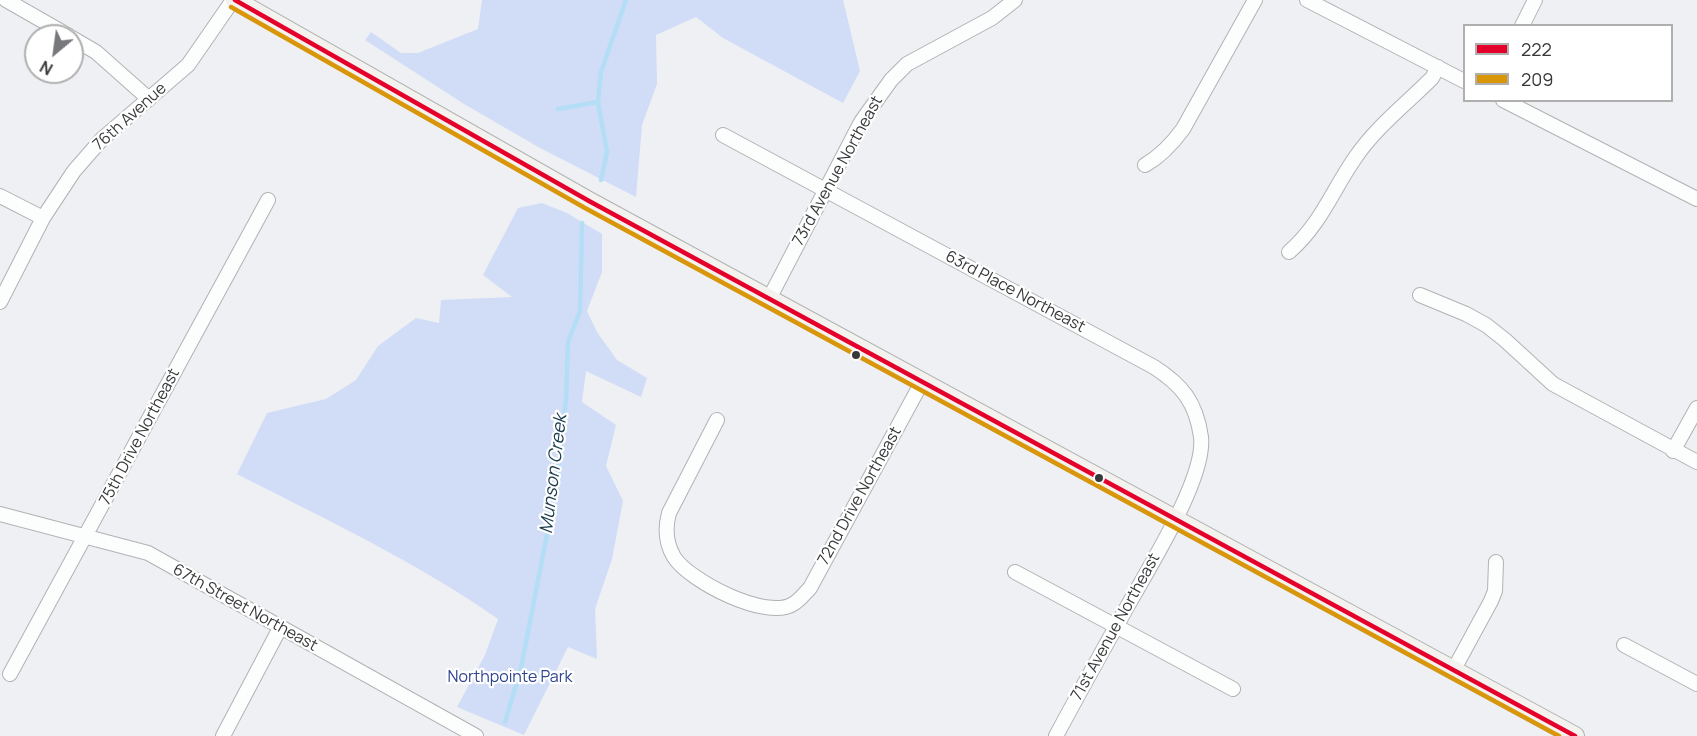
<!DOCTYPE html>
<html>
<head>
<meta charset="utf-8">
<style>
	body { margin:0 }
	#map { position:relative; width:1697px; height:736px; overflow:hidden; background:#eef0f3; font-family:Manrope,sans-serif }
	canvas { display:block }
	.legend { position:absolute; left:1463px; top:24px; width:210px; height:78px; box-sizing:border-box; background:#fff; border:2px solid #afafb0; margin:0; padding:8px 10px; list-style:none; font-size:18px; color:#37383a }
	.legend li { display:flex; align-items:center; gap:12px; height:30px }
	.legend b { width:30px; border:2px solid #afafb0 }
	.north { position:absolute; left:24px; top:24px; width:60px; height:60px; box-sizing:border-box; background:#fff; border:2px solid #afafb0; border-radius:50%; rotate:209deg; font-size:16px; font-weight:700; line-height:24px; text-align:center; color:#37383a }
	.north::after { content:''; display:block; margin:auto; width:21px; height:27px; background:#77787b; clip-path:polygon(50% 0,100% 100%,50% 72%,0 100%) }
</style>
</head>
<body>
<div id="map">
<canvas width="1697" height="736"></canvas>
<ul class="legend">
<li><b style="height:8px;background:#e4002b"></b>222</li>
<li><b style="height:8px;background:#da9609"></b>209</li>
</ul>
<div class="north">N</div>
</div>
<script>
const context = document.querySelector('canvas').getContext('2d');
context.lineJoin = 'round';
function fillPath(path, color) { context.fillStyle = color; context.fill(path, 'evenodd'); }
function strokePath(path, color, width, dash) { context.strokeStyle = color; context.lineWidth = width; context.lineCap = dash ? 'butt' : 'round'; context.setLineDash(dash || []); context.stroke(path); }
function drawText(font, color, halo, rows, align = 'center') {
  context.font = font + ' Manrope,sans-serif'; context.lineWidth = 4.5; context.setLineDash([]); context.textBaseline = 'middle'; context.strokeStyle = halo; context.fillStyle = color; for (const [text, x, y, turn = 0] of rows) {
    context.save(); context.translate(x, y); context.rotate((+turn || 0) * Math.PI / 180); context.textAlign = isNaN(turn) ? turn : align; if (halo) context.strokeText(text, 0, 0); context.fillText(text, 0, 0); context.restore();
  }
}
fillPath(new Path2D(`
	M 482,0 L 843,0 L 860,71 L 843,103 L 723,38 L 696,17 L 656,35 L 657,84 L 642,125 L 636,197 L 540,148 L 464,104 L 365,40 L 371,32 L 401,53 L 418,53 L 478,29 Z
	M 542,203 L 567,213 L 602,234 L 602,272 L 587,311 L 597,332 L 617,360 L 647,378 L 641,397 L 586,371 L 582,402 L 616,425 L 606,466 L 623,501 L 612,559 L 595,609 L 597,659 L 568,647 L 524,735 L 457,707 L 485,655 L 498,619 C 417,562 325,519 237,474 L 267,413 L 326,399 L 356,380 L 378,346 L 416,318 L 439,323 L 441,300 L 512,297 L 483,275 L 518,208 Z`), '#d1dcf7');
strokePath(new Path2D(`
	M 558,109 L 598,102
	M 601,180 L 607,152 L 598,102 L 601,72 L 626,0
	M 505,722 L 521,668 L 556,488 L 566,400 L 568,342 L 580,311 L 582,223`), '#b4def6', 4.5);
const minor = new Path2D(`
	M 6,0 L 69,36
	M 1307,0 L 1464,81
	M 1522,26 L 1535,0
	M 72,38 L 96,52 L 149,99
	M 1503,100 L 1697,199
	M 723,135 L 1154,367 C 1182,385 1196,402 1201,437 C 1206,478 1148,569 1127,607 C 1103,650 1079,693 1056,736
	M 1145,165 C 1161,156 1172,144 1183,129 L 1255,0
	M 0,196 L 43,218
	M 1289,252 C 1321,224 1332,191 1355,158 C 1375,128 1406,104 1432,78 L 1438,67
	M 1420,295 L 1466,314 L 1486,325 L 1505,340 L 1553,384 L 1697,462
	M 769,299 L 861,122 L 891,80 L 907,64 L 992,18 L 1015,0
	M 0,302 L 43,218 L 74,171 L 102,139 L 188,65 L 233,0
	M 717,420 L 669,513 C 665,528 665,542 674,557 C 689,581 767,621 793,604 C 799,601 805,593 810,588 L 922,382
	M 1673,451 L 1697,408
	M 0,514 L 148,553 L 476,736
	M 1015,572 L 1233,689
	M 1624,645 L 1697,684
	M 1453,671 L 1491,601 L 1495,591 L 1496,562
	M 10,674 L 268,200
	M 223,736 L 280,628`);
const secondary = new Path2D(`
	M 235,0 L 589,201 L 1575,736`);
strokePath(minor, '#b1b2b4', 16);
strokePath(secondary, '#b1b2b4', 20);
strokePath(minor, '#fcfdfd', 14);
strokePath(secondary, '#f3f2ee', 18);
strokePath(new Path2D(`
	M 235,0 L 589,201 L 1575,736`), '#e4002b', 4.5);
strokePath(new Path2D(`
	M 231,7 L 585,208 L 1559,736`), '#da9609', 4.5);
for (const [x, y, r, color] of [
	[856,355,5,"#37383a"],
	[1099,478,5,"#37383a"]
]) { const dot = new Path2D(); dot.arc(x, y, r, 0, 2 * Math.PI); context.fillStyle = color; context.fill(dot); strokePath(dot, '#fff', 2); }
drawText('16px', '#37383a', '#fff', [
	["76th Avenue",130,117,-42],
	["73rd Avenue Northeast",838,171,-61],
	["63rd Place Northeast",1015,292,28],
	["75th Drive Northeast",140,437,-62],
	["72nd Drive Northeast",860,496,-61],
	["67th Street Northeast",245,608,29],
	["71st Avenue Northeast",1116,627,-61]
]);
drawText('16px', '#30448f', '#fff', [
	["Northpointe Park",510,678]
]);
drawText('italic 18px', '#1a3d4e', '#fff', [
	["Munson Creek",554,474,-83]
]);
</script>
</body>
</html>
